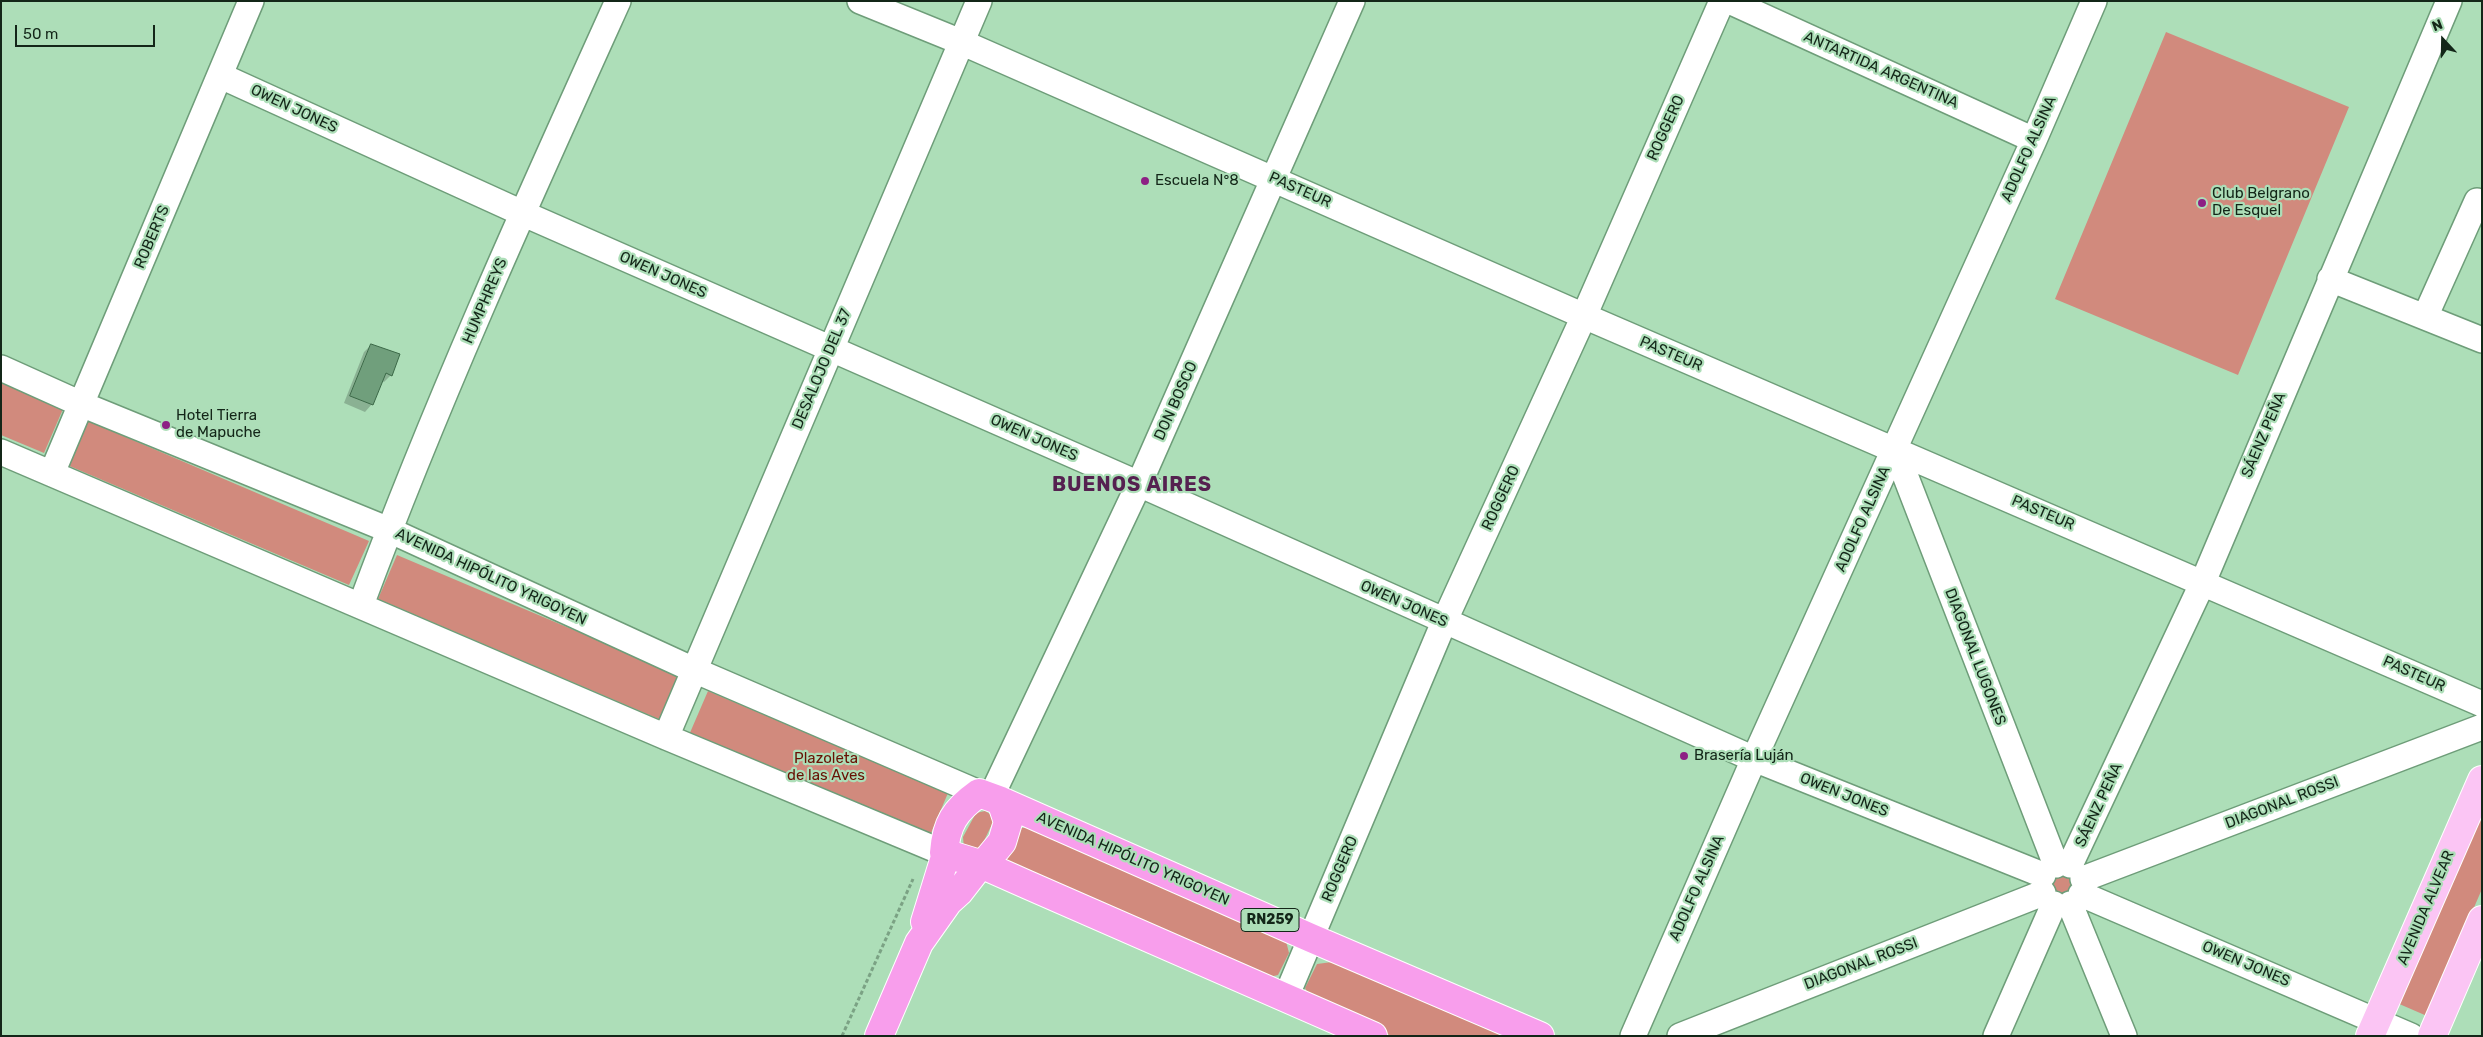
<!DOCTYPE html>
<html>
<head>
<meta charset="utf-8">
<style>
	body { margin:0 }
	#map { position:relative; width:2483px; height:1037px; overflow:hidden; background:#addeb8; font-family:Rubik,sans-serif }
	canvas { display:block }
	.frame { position:absolute; inset:0; border:2px solid #132618; pointer-events:none }
	.north { position:absolute; left:2418px; top:15px; width:50px; height:50px; -webkit-text-stroke:4px #addeb8; paint-order:stroke; rotate:339deg; font-size:14px; font-weight:700; line-height:20px; text-align:center; color:#132618 }
	.north::after { content:''; display:block; margin:auto; width:18px; height:22px; background:#132618; clip-path:polygon(50% 0,100% 100%,50% 72%,0 100%) }
	.scale { position:absolute; left:15px; top:25px; width:140px; height:22px; box-sizing:border-box; border:2px solid #132618; border-top:0; padding-left:6px; font-size:15px; line-height:18px; white-space:nowrap; color:#132618; -webkit-text-stroke:4px #addeb8; paint-order:stroke }
</style>
</head>
<body>
<div id="map">
<canvas width="2483" height="1037"></canvas>
<div class="frame"></div>
<div class="north">N</div>
<div class="scale">50 m</div>
</div>
<script>
const context = document.querySelector('canvas').getContext('2d');
context.lineJoin = 'round';
function fillPath(path, color) { context.fillStyle = color; context.fill(path, 'evenodd'); }
function strokePath(path, color, width, dash) { context.strokeStyle = color; context.lineWidth = width; context.lineCap = dash ? 'butt' : 'round'; context.setLineDash(dash || []); context.stroke(path); }
function drawText(font, color, halo, rows, align = 'center') {
  context.font = font + ' Rubik,sans-serif'; context.lineWidth = 4.5; context.setLineDash([]); context.textBaseline = 'middle'; context.strokeStyle = halo; context.fillStyle = color; for (const [text, x, y, turn = 0] of rows) {
    context.save(); context.translate(x, y); context.rotate((+turn || 0) * Math.PI / 180); context.textAlign = isNaN(turn) ? turn : align; if (halo) context.strokeText(text, 0, 0); context.fillText(text, 0, 0); context.restore();
  }
}
fillPath(new Path2D(`
	M 2166,32 L 2349,107 L 2238,375 L 2055,299 Z
	M 1,383 L 63,409 L 44,453 L 1,435 Z
	M 86,420 L 369,541 L 349,585 L 67,465 Z
	M 397,555 L 680,675 L 661,720 L 378,599 Z
	M 708,691 L 948,793 L 929,838 L 689,735 Z
	M 2482,807 L 2482,889 L 2427,1016 L 2397,1003 Z
	M 985,811 L 990,814 L 993,822 L 982,845 L 977,851 L 964,849 L 963,837 L 976,813 Z
	M 1028,827 L 1286,941 L 1289,953 L 1278,975 L 1265,978 L 1004,867 L 1003,857 L 1016,829 Z
	M2051 885a11 11 0 1 1 22 0a11 11 0 1 1-22 0Z
	M 1332,962 L 1503,1036 L 1392,1036 L 1312,1001 L 1305,988 L 1317,964 Z`), '#d18a7d');
fillPath(new Path2D(`
	M 371,345 L 391,375 L 384,382 L 382,381 L 372,404 L 365,412 L 344,403 L 364,352 Z`), '#0003');
const building = new Path2D(`
	M 371,344 L 400,354 L 392,376 L 386,373 L 373,405 L 350,396 Z`);
fillPath(building, '#709f7c');
strokePath(building, '#3b6847', 1);
const minor = new Path2D(`
	M 860,1 L 961,42 L 1584,316 L 2482,704
	M 1729,1 L 2034,140
	M 221,76 L 522,213 L 1139,484 L 1754,759 L 2043,875
	M 2330,279 L 2482,340
	M 2425,317 L 2477,201
	M 1,368 L 81,404 L 389,530 L 694,670 L 979,793
	M 1895,449 L 2056,865
	M 1,452 L 666,737 L 944,853
	M 52,473 L 251,1
	M 361,605 C 437,400 528,200 618,1
	M 666,737 L 979,1
	M 991,797 L 1139,484 L 1352,1
	M 2070,865 L 2203,582 L 2449,1
	M 2083,879 L 2482,727
	M 2081,894 L 2411,1036
	M 2070,904 L 2124,1036
	M 1286,997 L 1444,622 L 1584,316 L 1722,1
	M 1633,1036 L 1754,759 L 2034,140 L 2094,1
	M 1680,1036 L 2043,893
	M 1996,1036 L 2054,904`);
const major = new Path2D(`
	M 2370,1036 L 2482,780
	M 2432,1036 L 2482,920`);
const highway = new Path2D(`
	M 983,865 L 1002,842 L 1008,822 L 1001,801
	M 925,922 L 946,854
	M 879,1036 L 919,943 L 948,902 L 959,892 L 980,865
	M 1373,1036 L 1028,885 L 983,865 L 944,853 C 946,824 955,810 979,793 L 1001,801 L 1311,938 L 1540,1036`);
strokePath(minor, '#6e9d79', 28);
strokePath(major, '#fff', 30);
strokePath(highway, '#fff', 30);
strokePath(new Path2D(`
	M 842,1036 L 913,879`), '#7ba284', 3, [4, 2.5]);
strokePath(minor, '#fff', 25);
strokePath(major, '#fbc5f4', 28);
strokePath(highway, '#f89eec', 28);
for (const [x, y, r, color] of [
	[1145,181,5,"#8d2084"],
	[2202,203,5,"#8d2084"],
	[166,425,5,"#8d2084"],
	[1684,756,5,"#8d2084"]
]) { const dot = new Path2D(); dot.arc(x, y, r, 0, 2 * Math.PI); context.fillStyle = color; context.fill(dot); strokePath(dot, '#addeb8', 2); }
for (const [x, y, w] of [
	[1270,920,58]
]) { const box = new Path2D(); box.roundRect(x - w / 2, y - 11.5, w, 23, 4); context.fillStyle = '#addeb8'; context.fill(box); strokePath(box, '#132618', 1); }
drawText('bold 14px', '#132618', null, [
	["RN259",1270,920]
]);
drawText('15px', '#132618', '#addeb8', [
	["ANTARTIDA ARGENTINA",1881,70,24],
	["OWEN JONES",294,109,25],
	["ROGGERO",1666,128,-66],
	["ADOLFO ALSINA",2029,149,-66],
	["PASTEUR",1300,190,24],
	["ROBERTS",152,237,-67],
	["OWEN JONES",663,275,24],
	["HUMPHREYS",485,301,-67],
	["PASTEUR",1671,354,23],
	["DESALOJO DEL 37",822,369,-67],
	["DON BOSCO",1176,401,-66],
	["SÁENZ PEÑA",2264,435,-67],
	["OWEN JONES",1034,438,24],
	["ROGGERO",1501,498,-65],
	["PASTEUR",2043,513,23],
	["ADOLFO ALSINA",1863,519,-66],
	["AVENIDA HIPÓLITO YRIGOYEN",491,577,25],
	["OWEN JONES",1404,604,24],
	["DIAGONAL LUGONES",1975,657,69],
	["PASTEUR",2414,674,24],
	["OWEN JONES",1844,795,22],
	["DIAGONAL ROSSI",2282,803,-21],
	["SÁENZ PEÑA",2099,805,-65],
	["AVENIDA HIPÓLITO YRIGOYEN",1133,859,24],
	["ROGGERO",1340,869,-67],
	["ADOLFO ALSINA",1697,888,-66],
	["AVENIDA ALVEAR",2426,908,-67],
	["DIAGONAL ROSSI",1861,964,-21],
	["OWEN JONES",2246,964,23]
]);
drawText('15px', '#132618', '#addeb8', [
	["Escuela N°8",1155,181],
	["Club Belgrano",2212,194],
	["De Esquel",2212,211],
	["Hotel Tierra",176,416],
	["de Mapuche",176,433],
	["Brasería Luján",1694,756]
], 'left');
drawText('15px', '#681104', '#addeb8', [
	["Plazoleta",826,759],
	["de las Aves",826,776]
]);
context.letterSpacing = '1px';
drawText('bold 20px', '#552150', '#addeb8', [
	["BUENOS AIRES",1132,485]
]);
context.letterSpacing = '0px';
</script>
</body>
</html>
